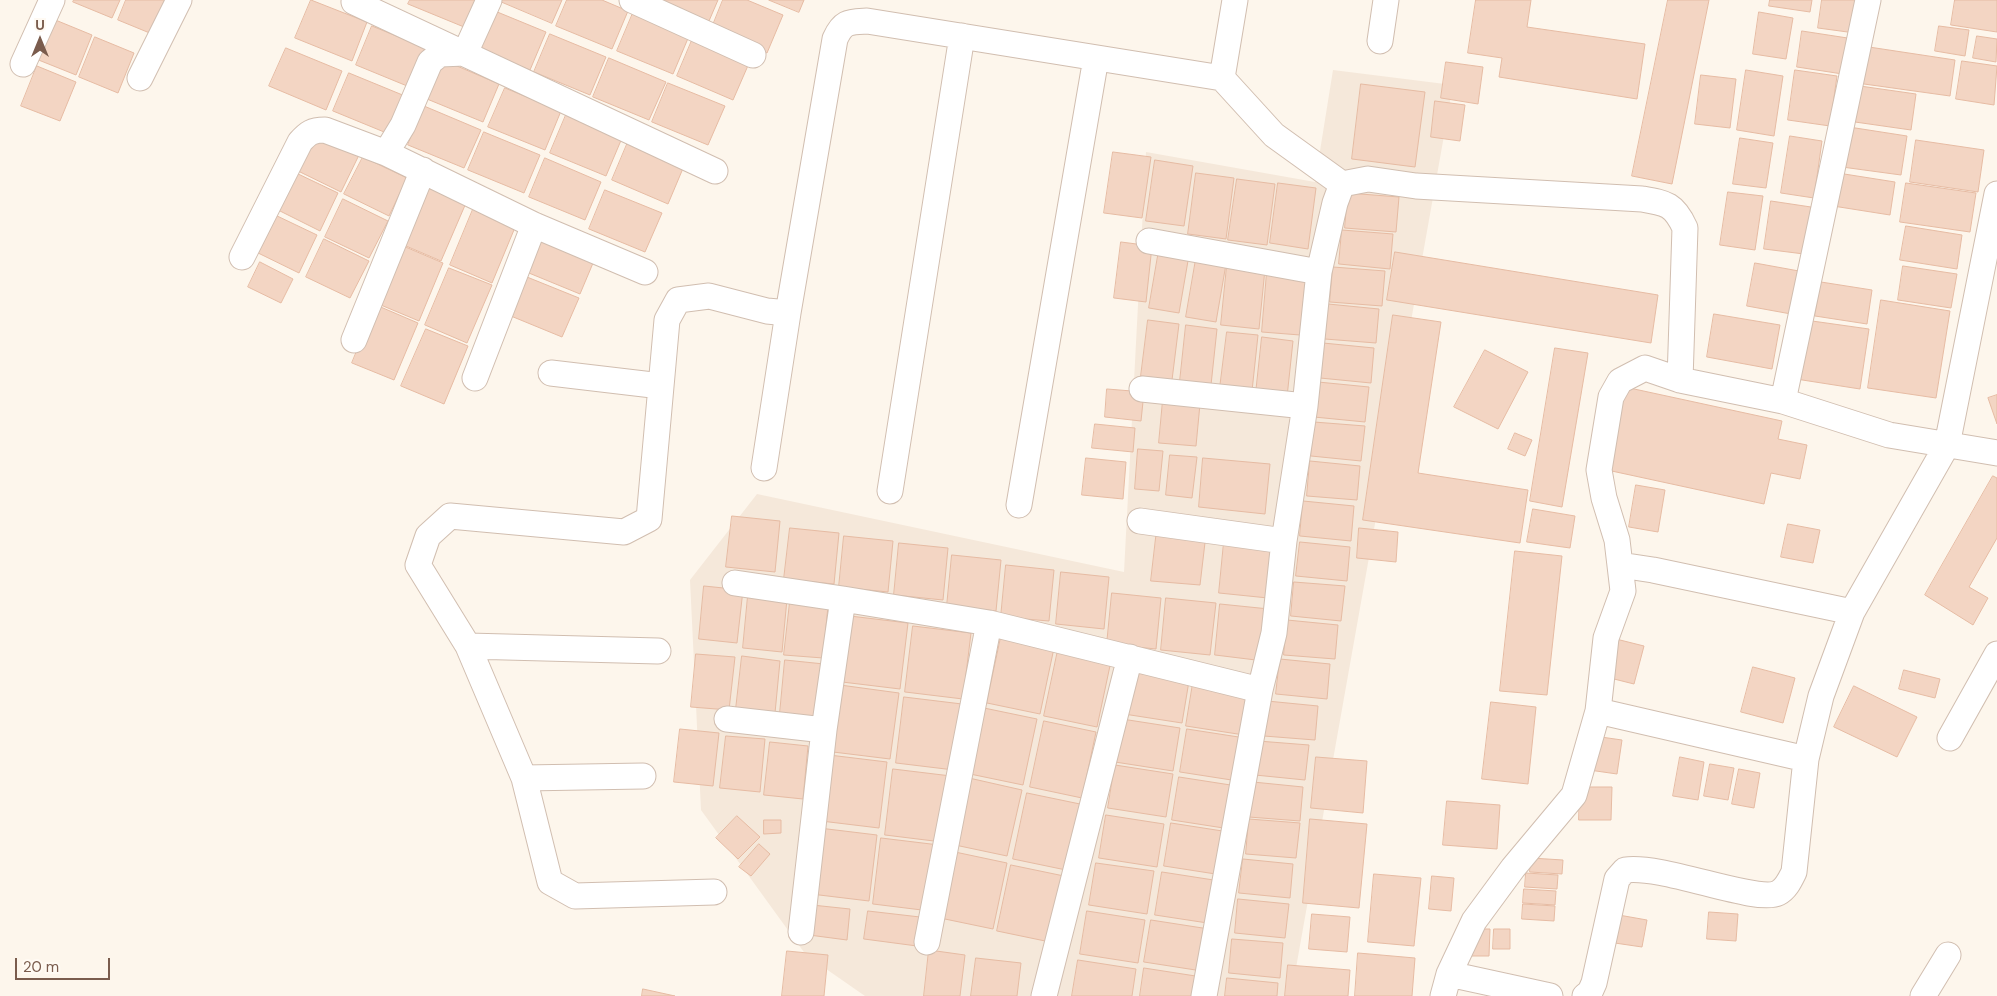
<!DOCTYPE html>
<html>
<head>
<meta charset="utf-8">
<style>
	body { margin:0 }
	#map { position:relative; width:1997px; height:996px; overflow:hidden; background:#fdf6ec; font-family:"DM Sans",sans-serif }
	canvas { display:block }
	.north { position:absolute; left:15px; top:15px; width:50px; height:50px; -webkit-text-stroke:4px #fffaf3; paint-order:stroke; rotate:0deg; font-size:14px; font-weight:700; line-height:20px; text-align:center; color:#7a5c4d }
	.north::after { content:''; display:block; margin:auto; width:18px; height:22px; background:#7a5c4d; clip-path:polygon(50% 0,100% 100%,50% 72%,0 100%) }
	.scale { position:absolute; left:15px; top:958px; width:95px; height:22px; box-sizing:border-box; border:2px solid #7a5c4d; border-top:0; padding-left:6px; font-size:15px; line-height:18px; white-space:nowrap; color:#7a5c4d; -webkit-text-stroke:4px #fffaf3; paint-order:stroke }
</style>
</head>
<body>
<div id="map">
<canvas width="1997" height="996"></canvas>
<div class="north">U</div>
<div class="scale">20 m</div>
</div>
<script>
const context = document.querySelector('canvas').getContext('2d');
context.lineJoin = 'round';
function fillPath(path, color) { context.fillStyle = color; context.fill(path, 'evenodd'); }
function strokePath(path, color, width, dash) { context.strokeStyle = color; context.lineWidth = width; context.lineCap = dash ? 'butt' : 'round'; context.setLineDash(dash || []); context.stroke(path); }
fillPath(new Path2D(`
	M 1333,70 L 1453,85 L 1291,996 L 865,996 L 806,955 L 701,810 L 690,580 L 757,494 L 1124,572 L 1146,152 L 1315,182 Z`), '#f5e8da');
const building = new Path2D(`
	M 74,0 L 120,0 L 112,18 L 73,2 Z
	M 126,0 L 172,0 L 157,36 L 118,20 Z
	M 311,0 L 367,22 L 352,61 L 295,38 Z
	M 410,0 L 476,0 L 464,27 L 408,4 Z
	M 497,0 L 562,0 L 552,23 Z
	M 567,0 L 602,0 L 628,11 L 612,49 L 556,26 Z
	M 659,0 L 718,0 L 709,21 Z
	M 723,0 L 747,0 L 783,15 L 767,53 L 711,30 Z
	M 769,0 L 804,0 L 799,12 Z
	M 1476,0 L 1531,0 L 1527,27 L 1645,44 L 1637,99 L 1499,77 L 1502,58 L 1468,53 Z
	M 1668,0 L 1709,0 L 1672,184 L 1632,176 Z
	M 1770,0 L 1812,0 L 1810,12 L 1769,6 Z
	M 1822,0 L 1859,0 L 1855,33 L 1818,28 Z
	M 1955,0 L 1997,0 L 1997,32 L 1951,25 Z
	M 490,9 L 546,32 L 530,70 L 474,47 Z
	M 1759,12 L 1793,18 L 1786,59 L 1753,54 Z
	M 633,13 L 689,36 L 673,74 L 617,51 Z
	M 53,19 L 92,35 L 76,75 L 36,59 Z
	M 372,26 L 428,49 L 412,88 L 356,65 Z
	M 1939,26 L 1969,30 L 1965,56 L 1935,51 Z
	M 1802,31 L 1854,39 L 1849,75 L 1797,67 Z
	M 550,34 L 606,57 L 590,95 L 534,72 Z
	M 1977,36 L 1997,39 L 1996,62 L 1973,58 Z
	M 95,37 L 134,53 L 118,93 L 79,77 Z
	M 693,38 L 750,61 L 733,100 L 677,76 Z
	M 1869,47 L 1955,60 L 1950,96 L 1864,84 Z
	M 286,48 L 342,71 L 326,110 L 269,86 Z
	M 609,58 L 666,82 L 649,120 L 593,97 Z
	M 443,60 L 499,84 L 483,122 L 427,99 Z
	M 1962,61 L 1997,66 L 1994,105 L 1956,99 Z
	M 1446,62 L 1483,67 L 1478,104 L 1441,98 Z
	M 37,66 L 76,82 L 60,121 L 21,106 Z
	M 1746,70 L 1783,76 L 1774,136 L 1737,130 Z
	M 1795,70 L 1837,76 L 1830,126 L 1788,120 Z
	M 349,73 L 405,96 L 389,134 L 333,111 Z
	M 1701,75 L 1736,79 L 1730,128 L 1695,124 Z
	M 668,83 L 725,106 L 708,145 L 652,122 Z
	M 1361,84 L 1425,92 L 1415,167 L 1352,159 Z
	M 1860,86 L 1916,94 L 1911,130 L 1855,122 Z
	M 505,88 L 561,111 L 545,150 L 488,127 Z
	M 1435,101 L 1465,105 L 1460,141 L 1431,137 Z
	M 424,106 L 481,130 L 464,168 L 408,145 Z
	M 566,115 L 622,138 L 606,176 L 550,153 Z
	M 1849,127 L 1907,136 L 1901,175 L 1842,167 Z
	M 484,132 L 540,155 L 524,193 L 468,170 Z
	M 315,133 L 359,155 L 341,192 L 296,170 Z
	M 1790,136 L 1822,141 L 1814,198 L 1781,193 Z
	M 1740,138 L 1773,143 L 1766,188 L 1733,184 Z
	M 1916,140 L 1984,150 L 1978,192 L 1910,182 Z
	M 628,142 L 684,166 L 668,204 L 612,180 Z
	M 1113,152 L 1151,157 L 1142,218 L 1104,213 Z
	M 363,157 L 407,178 L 389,216 L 344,194 Z
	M 545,158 L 601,182 L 585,220 L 529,197 Z
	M 1155,160 L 1193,166 L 1184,226 L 1146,221 Z
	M 294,172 L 338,193 L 320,231 L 276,209 Z
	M 1196,173 L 1234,178 L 1226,239 L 1188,234 Z
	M 1838,173 L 1895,182 L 1890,215 L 1833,206 Z
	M 1237,179 L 1275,184 L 1267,245 L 1228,240 Z
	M 1278,183 L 1316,188 L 1308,249 L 1270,243 Z
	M 1906,183 L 1976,193 L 1970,232 L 1900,222 Z
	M 424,186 L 466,203 L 441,261 L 399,243 Z
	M 605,190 L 662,213 L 645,252 L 589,229 Z
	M 1728,192 L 1763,196 L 1755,250 L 1720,245 Z
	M 1348,193 L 1399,197 L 1396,232 L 1345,228 Z
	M 343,199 L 388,221 L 369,258 L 325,237 Z
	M 1771,201 L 1811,207 L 1804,254 L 1764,249 Z
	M 474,207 L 516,225 L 492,283 L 450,265 Z
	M 273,214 L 317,235 L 299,273 L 254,251 Z
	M 1906,226 L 1962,235 L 1957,269 L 1900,260 Z
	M 1342,230 L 1393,234 L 1390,269 L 1339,264 Z
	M 540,232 L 596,256 L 580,294 L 524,271 Z
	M 324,239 L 369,261 L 350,298 L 306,277 Z
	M 1121,242 L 1152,246 L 1146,302 L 1114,298 Z
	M 401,245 L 443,263 L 419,321 L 376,303 Z
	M 1159,250 L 1189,255 L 1179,313 L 1149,308 Z
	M 1395,252 L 1658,295 L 1651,343 L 1387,300 Z
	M 1196,259 L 1226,264 L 1216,322 L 1186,317 Z
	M 260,262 L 293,279 L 281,303 L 248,287 Z
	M 1755,263 L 1799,271 L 1791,314 L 1747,306 Z
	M 1227,266 L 1265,269 L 1259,329 L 1221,325 Z
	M 1903,266 L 1957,274 L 1951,308 L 1898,300 Z
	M 1333,267 L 1385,271 L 1382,306 L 1330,302 Z
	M 449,268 L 492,285 L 467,343 L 425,325 Z
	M 1267,272 L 1306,276 L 1300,335 L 1262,332 Z
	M 522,275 L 579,298 L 562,337 L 506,314 Z
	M 1821,282 L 1872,290 L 1867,324 L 1815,316 Z
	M 1881,300 L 1950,311 L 1936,398 L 1868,388 Z
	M 1328,304 L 1379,309 L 1376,343 L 1325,339 Z
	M 376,305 L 418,323 L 394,380 L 352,363 Z
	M 1714,314 L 1780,325 L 1772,369 L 1707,357 Z
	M 1393,315 L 1441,322 L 1418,473 L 1528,490 L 1520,543 L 1363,520 Z
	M 1148,320 L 1179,324 L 1172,380 L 1141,376 Z
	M 1805,320 L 1869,329 L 1860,389 L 1796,379 Z
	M 1186,325 L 1217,329 L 1211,385 L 1180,381 Z
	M 426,329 L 468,346 L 444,404 L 401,386 Z
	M 1227,332 L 1258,335 L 1252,391 L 1220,388 Z
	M 1262,337 L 1293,341 L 1287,397 L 1256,393 Z
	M 1323,343 L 1374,348 L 1371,383 L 1320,378 Z
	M 1555,348 L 1588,353 L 1562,507 L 1530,501 Z
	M 1485,350 L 1528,372 L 1498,429 L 1454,407 Z
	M 1318,382 L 1369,387 L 1365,422 L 1314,417 Z
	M 1625,387 L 1782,421 L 1778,439 L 1807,445 L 1800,479 L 1771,473 L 1764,504 L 1607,470 Z
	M 1107,389 L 1144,392 L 1141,421 L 1105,417 Z
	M 1997,395 L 1997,424 L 1988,398 Z
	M 1163,400 L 1200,404 L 1196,446 L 1159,443 Z
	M 1314,422 L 1365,426 L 1361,461 L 1311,456 Z
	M 1095,424 L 1135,428 L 1133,452 L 1092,448 Z
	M 1515,433 L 1532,440 L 1525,456 L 1508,449 Z
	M 1138,449 L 1163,451 L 1159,491 L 1135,489 Z
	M 1170,455 L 1197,457 L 1192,498 L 1166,495 Z
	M 1086,458 L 1126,462 L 1123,499 L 1082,495 Z
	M 1203,458 L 1270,464 L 1265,514 L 1199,507 Z
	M 1310,461 L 1360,466 L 1357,500 L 1307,496 Z
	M 1993,476 L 1997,478 L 1997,538 L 1969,587 L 1988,598 L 1973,625 L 1925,595 Z
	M 1636,485 L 1665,490 L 1658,532 L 1629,527 Z
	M 1303,501 L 1354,506 L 1351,541 L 1300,536 Z
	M 1533,509 L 1575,516 L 1570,548 L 1527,542 Z
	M 732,516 L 780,521 L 775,572 L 726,567 Z
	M 1788,524 L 1820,530 L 1813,563 L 1781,557 Z
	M 790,528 L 839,533 L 834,584 L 784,579 Z
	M 1359,528 L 1398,532 L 1396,562 L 1357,558 Z
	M 1157,529 L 1206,534 L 1200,585 L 1151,581 Z
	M 844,536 L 893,541 L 888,592 L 839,587 Z
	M 1224,542 L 1273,547 L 1268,598 L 1219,593 Z
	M 1300,542 L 1350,547 L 1347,581 L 1296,576 Z
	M 899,543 L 948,548 L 943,600 L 894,595 Z
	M 1515,551 L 1562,556 L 1547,695 L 1500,691 Z
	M 952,555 L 1001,560 L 996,611 L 947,606 Z
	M 1006,565 L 1054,570 L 1049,621 L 1001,617 Z
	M 1061,572 L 1109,577 L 1104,629 L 1056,624 Z
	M 1294,582 L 1345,586 L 1341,621 L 1291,616 Z
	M 704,586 L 743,590 L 737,643 L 699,639 Z
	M 1112,593 L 1161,598 L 1156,649 L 1107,644 Z
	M 748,596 L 787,599 L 782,652 L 743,648 Z
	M 1166,598 L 1216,603 L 1210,655 L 1161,650 Z
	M 790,602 L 828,606 L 823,658 L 784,655 Z
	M 1220,604 L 1269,609 L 1264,661 L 1215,655 Z
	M 850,616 L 908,623 L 900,689 L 842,682 Z
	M 1287,620 L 1338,625 L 1335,659 L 1284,655 Z
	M 913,626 L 971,633 L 963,699 L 905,692 Z
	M 1001,637 L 1054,648 L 1040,714 L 987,703 Z
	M 1616,639 L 1644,646 L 1634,684 L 1606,677 Z
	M 1058,650 L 1111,661 L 1097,727 L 1044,716 Z
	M 696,654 L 735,657 L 729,710 L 691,707 Z
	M 742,656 L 780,661 L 775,713 L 736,709 Z
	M 1280,659 L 1330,664 L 1327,699 L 1276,694 Z
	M 785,660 L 824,664 L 818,717 L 780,713 Z
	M 1753,667 L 1795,678 L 1783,723 L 1741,712 Z
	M 1904,670 L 1940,679 L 1935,698 L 1899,689 Z
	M 1131,672 L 1189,681 L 1182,723 L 1124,714 Z
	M 1193,683 L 1251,692 L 1244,735 L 1186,726 Z
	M 840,685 L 899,693 L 890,759 L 833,752 Z
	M 1854,686 L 1917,717 L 1897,757 L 1834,727 Z
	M 904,697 L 962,704 L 954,770 L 896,763 Z
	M 1267,701 L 1318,706 L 1315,740 L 1264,736 Z
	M 1491,702 L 1536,707 L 1528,784 L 1482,779 Z
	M 984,708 L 1037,719 L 1023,785 L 970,774 Z
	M 1122,719 L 1180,728 L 1173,771 L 1115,762 Z
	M 1044,721 L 1096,732 L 1082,798 L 1030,787 Z
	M 680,729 L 719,733 L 713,786 L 674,782 Z
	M 1187,729 L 1245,738 L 1238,781 L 1180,772 Z
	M 726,736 L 765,739 L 760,792 L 720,788 Z
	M 1594,736 L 1622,740 L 1617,774 L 1589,770 Z
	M 1258,741 L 1309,745 L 1305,780 L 1255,775 Z
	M 770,742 L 808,746 L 803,799 L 764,795 Z
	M 829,755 L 887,762 L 879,828 L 821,821 Z
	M 1316,757 L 1367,761 L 1363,813 L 1311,808 Z
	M 1680,757 L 1704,762 L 1698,800 L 1673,796 Z
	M 1710,764 L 1734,768 L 1728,800 L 1704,796 Z
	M 1115,765 L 1173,774 L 1166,817 L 1108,808 Z
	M 893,769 L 951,776 L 942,842 L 885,835 Z
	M 1739,769 L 1760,773 L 1754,808 L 1732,804 Z
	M 1179,777 L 1237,786 L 1230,829 L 1172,820 Z
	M 969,778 L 1022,790 L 1007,856 L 955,845 Z
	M 1253,782 L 1303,787 L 1300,821 L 1249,817 Z
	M 1580,787 L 1612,787 L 1611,820 L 1579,820 Z
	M 1027,793 L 1080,804 L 1066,870 L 1013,859 Z
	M 1447,801 L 1500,805 L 1497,849 L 1443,845 Z
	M 1106,815 L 1164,824 L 1157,867 L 1099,858 Z
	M 737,816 L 760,837 L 738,859 L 716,838 Z
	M 1249,819 L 1300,823 L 1296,858 L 1246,854 Z
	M 1310,819 L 1367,824 L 1359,908 L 1303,903 Z
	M 764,820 L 781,820 L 781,833 L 764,834 Z
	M 1171,823 L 1229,832 L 1222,875 L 1164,866 Z
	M 819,828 L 877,835 L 869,901 L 811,894 Z
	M 881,838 L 939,845 L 930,911 L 873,904 Z
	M 759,844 L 770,854 L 751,876 L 739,867 Z
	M 955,852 L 1007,863 L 993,929 L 940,918 Z
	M 1531,858 L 1563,860 L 1562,874 L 1530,872 Z
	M 1243,859 L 1293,864 L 1290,898 L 1239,893 Z
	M 1096,863 L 1154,871 L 1147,914 L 1089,905 Z
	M 1011,865 L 1064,876 L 1050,942 L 997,931 Z
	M 1162,872 L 1220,881 L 1214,924 L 1155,915 Z
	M 1526,873 L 1558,875 L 1557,889 L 1525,887 Z
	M 1374,874 L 1421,878 L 1414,946 L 1368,942 Z
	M 1432,876 L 1454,878 L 1451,911 L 1429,909 Z
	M 1524,889 L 1556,891 L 1555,905 L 1523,903 Z
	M 1238,899 L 1289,904 L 1285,938 L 1235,933 Z
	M 1523,904 L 1555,906 L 1554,921 L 1522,919 Z
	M 812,905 L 850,909 L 847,940 L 809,935 Z
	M 868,911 L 920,917 L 917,946 L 864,939 Z
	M 1087,911 L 1145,920 L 1138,963 L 1080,954 Z
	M 1709,912 L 1738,914 L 1736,941 L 1707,939 Z
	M 1312,914 L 1350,917 L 1347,952 L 1309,949 Z
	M 1613,914 L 1647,920 L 1642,947 L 1608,942 Z
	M 1151,920 L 1209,929 L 1202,971 L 1144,962 Z
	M 1472,929 L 1490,929 L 1489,956 L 1471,956 Z
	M 1494,929 L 1510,929 L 1510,949 L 1493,949 Z
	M 1232,939 L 1283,943 L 1280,978 L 1229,973 Z
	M 929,950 L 965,955 L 960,996 L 924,996 Z
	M 787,951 L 828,955 L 824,996 L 782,996 Z
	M 1358,953 L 1415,958 L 1412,996 L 1355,996 Z
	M 976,958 L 1021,963 L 1017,996 L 971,996 Z
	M 1078,960 L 1136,969 L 1132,996 L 1072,996 Z
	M 1288,965 L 1350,970 L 1348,996 L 1285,996 Z
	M 1144,968 L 1202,977 L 1199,996 L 1140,996 Z
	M 1227,978 L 1278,983 L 1277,996 L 1225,996 Z
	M 643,989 L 675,996 L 642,996 Z`);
fillPath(building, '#f3d5c3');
strokePath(building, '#e6bba3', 1);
const minor = new Path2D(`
	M 489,0 L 465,53 L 440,54 L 430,62 L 403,125 L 386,153 L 534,225 L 645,272
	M 632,0 L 753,55
	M 354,2 L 715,171
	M 1380,41 L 1386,0
	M 23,64 L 52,0
	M 140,78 L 179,0
	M 1222,78 L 1235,0
	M 1149,241 L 1319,272
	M 242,257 L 300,142 C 308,133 312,130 325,130 L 386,153
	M 354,340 L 423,170
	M 551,373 L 661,386
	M 475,378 L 534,225
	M 1142,389 L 1305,406
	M 1783,401 L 1868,0
	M 764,468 L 788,313
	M 890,491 L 962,36
	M 1019,505 L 1096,58
	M 1140,521 L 1284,541
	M 1620,565 L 1653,570 L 1852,612
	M 735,583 L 843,599
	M 468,646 L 658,651
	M 1598,711 L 1806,759
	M 727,719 L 824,730
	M 1950,738 L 1997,654
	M 524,778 L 643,776
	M 714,892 L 575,896 L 550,882 L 524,778 L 468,646 L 418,565 L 428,536 L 450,516 L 624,532 L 649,519 L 667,320 L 678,300 L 709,296 L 767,311 L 788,313 L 835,39 C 843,21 849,22 867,21 L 1222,78 L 1274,135 L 1342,184
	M 801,932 L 824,730 L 843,599 L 989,623 L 1260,690 L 1274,633 L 1284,541 L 1305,406 L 1319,272 L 1335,203 L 1342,184 L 1368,179 L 1416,186 L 1642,199 C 1666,203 1674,204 1685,228 L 1680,380
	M 927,942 L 989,623
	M 1449,974 L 1550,996
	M 1044,996 L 1130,657
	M 1204,996 L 1260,690
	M 1443,996 L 1449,974 L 1474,921 L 1513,868 L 1574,795 L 1598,711 L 1606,638 L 1623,591 L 1617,540 L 1604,498 L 1599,470 L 1611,397 L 1620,381 L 1645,368 L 1680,380 L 1783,401 L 1889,435 L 1997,453
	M 1585,996 L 1590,992 L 1594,983 L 1617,879 L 1625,870 C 1662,864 1756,904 1778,893 C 1786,889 1790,880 1794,872 L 1806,759 L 1821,696 L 1852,612 L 1947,445 L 1997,194
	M 1923,996 L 1948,955`);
strokePath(minor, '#d1beb0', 27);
strokePath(minor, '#fff', 25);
</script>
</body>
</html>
